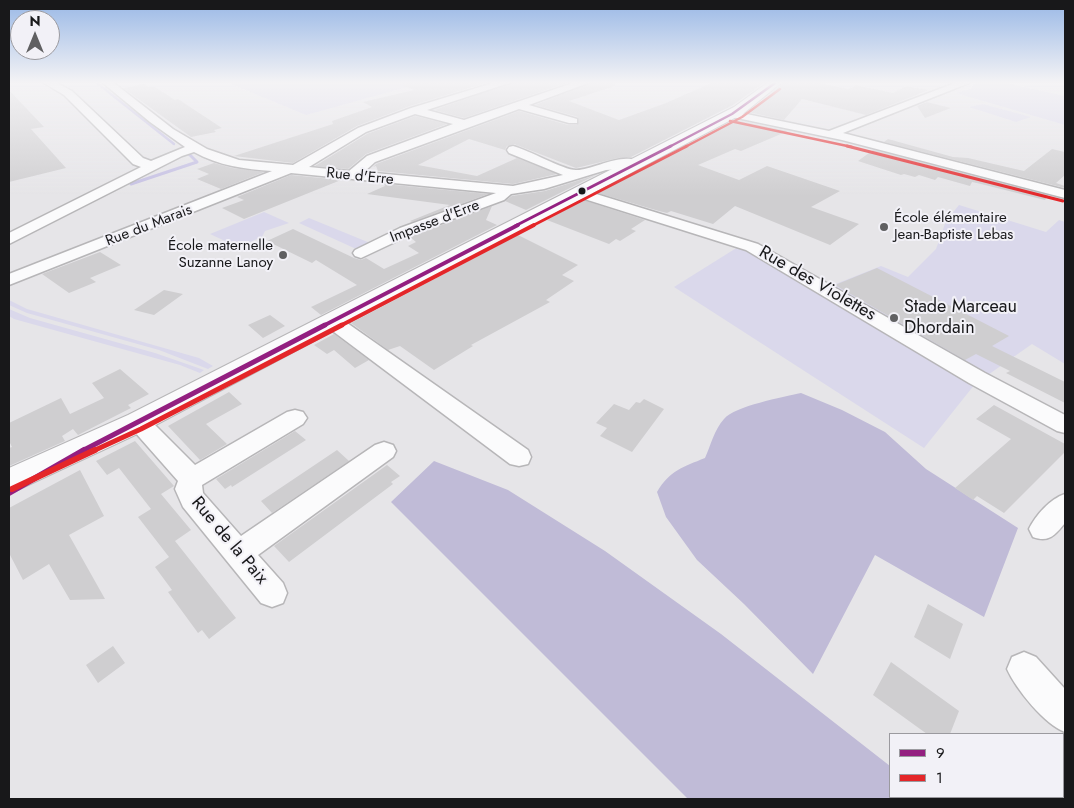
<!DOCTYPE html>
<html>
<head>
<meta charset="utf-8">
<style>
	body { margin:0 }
	#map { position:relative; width:1074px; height:808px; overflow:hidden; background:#e6e5e8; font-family:Jost,sans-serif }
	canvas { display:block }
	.frame { position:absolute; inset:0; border:10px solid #18181a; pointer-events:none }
	.legend { position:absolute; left:889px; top:733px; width:175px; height:65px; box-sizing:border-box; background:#f2f1f7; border:1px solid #9b9a9f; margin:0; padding:6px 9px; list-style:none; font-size:15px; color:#18181a }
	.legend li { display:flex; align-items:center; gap:10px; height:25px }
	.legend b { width:25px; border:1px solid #9b9a9f }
	.north { position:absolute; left:10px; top:10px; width:50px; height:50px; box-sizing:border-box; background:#f2f1f7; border:1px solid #9b9a9f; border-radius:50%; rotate:0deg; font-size:14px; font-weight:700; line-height:20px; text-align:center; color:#18181a }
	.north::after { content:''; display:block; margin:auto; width:18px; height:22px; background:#606062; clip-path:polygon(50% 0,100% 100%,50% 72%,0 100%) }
</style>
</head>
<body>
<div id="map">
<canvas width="1074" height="808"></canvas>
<div class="frame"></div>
<ul class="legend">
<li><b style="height:6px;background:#931f80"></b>9</li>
<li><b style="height:6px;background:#e42629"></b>1</li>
</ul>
<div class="north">N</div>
</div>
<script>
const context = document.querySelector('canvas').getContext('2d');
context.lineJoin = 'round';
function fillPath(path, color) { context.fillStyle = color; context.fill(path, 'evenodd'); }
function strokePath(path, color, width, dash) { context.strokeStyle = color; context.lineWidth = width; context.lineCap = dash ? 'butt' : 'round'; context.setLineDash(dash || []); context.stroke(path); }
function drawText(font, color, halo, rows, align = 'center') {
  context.font = font + ' Jost,sans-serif'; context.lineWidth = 4; context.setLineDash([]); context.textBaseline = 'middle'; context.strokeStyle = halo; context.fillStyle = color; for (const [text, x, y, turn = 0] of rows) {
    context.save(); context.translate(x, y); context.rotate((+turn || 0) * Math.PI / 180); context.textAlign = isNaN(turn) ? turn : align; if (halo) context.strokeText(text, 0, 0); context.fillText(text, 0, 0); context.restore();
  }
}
fillPath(new Path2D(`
	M 422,83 L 306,115 L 231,84 L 233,83 Z
	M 976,83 L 1006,83 L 1065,96 L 1065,125 L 956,93 L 972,88 L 971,87 Z
	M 983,104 L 1031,117 L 1016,122 L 969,107 Z
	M 959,205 L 1046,232 L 1059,220 L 1065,222 L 1065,364 L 1032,344 L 975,384 L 924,448 L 674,287 L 738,247 L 753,253 L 818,291 L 881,266 L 908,277 L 936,249 L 946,221 Z
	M 264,212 L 289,223 L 265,231 L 262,237 L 238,247 L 210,234 Z
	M 309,218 L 370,243 L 361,248 L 354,248 L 299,223 Z
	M 9,300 L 27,309 L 199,358 L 213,366 L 208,369 L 159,350 L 27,313 L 9,305 Z
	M 9,309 L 30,318 L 155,353 L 204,370 L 200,373 L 180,365 L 14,319 L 9,316 Z`), '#dad8eb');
fillPath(new Path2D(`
	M 801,393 L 842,410 L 885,432 L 926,469 L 1018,528 L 984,617 L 875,555 L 813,674 L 744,604 L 697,560 L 666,517 L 657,492 C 670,470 683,467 705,458 C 711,445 714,430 724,419 C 735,406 783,397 801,393 Z
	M 434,461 L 508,490 L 605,551 L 721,634 L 890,766 L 890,797 L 931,797 L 934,799 L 688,799 L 391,502 Z`), '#c0bbd7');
strokePath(new Path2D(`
	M 97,83 L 174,144`), '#c4bfe3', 2.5);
strokePath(new Path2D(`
	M 131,184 L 197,162 L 189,154`), '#c4bfe3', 3);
fillPath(new Path2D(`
	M 403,83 L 486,83 L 410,106 L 357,126 L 293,163 L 234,156 L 333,124 L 332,121 L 372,107 L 363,102 L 414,90 L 403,86 Z
	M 511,83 L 567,83 L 464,118 L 434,110 Z
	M 590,83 L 615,83 L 615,86 L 569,101 L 619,120 L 666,103 L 711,83 L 764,83 L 733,105 L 631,157 L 618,158 L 576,168 L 514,144 L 507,146 L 505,150 L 469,139 L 418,165 L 477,176 L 517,158 L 557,174 L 513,184 L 378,171 L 376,166 L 373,167 L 376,164 L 519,111 L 568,125 L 577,125 L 578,117 L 535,105 Z
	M 783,83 L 820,83 L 849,89 L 856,85 L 893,93 L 906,86 L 929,90 L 866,115 L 802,99 L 784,120 L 748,112 Z
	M 144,84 L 149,87 L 155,87 L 175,100 L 178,99 L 222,128 L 214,130 L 216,132 L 191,137 L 123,88 Z
	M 9,90 L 44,127 L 31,129 L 66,168 L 9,182 Z
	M 927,102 L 951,108 L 925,118 L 917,106 Z
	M 415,116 L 447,124 L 366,154 L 348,169 L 315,166 L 367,134 Z
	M 735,120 L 788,131 L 741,151 L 735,149 L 698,165 L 739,180 L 767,166 L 840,191 L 811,207 L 859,224 L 830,245 L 735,206 L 713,224 L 671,211 L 667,213 L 659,211 L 598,193 Z
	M 888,139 L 953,157 L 968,158 L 1024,171 L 1052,149 L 1065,152 L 1065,175 L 1056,183 L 1065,186 L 1065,188 L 884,142 Z
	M 873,150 L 1048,195 L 1045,200 L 981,184 L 972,182 L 970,186 L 938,177 L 935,180 L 919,175 L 915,177 L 904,174 L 901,175 L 858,161 Z
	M 214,163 L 232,168 L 264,172 L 221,189 L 197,179 L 209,174 L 197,169 Z
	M 291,175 L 341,180 L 244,219 L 222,208 L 244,200 L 237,197 Z
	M 596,175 L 526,210 L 505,201 L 512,196 L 545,191 Z
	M 384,184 L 488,194 L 412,222 L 410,221 L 450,205 L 367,194 L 385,186 Z
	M 583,200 L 645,220 L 631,229 L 636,231 L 620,241 L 616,239 L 609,244 L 547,220 Z
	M 492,206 L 486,220 L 497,225 L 321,315 L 311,307 L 357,285 L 316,260 L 312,263 L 267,241 L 293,229 L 354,258 L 361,260 L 366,258 L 384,269 L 419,253 L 408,246 L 416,242 L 410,237 Z
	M 518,235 L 578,265 L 562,275 L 574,281 L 546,300 L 550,302 L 471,345 L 473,346 L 434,370 L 400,346 L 388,350 L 351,323 Z
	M 100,252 L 121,265 L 90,278 L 96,282 L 69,293 L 42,274 Z
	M 877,268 L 1009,336 L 992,346 L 1065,382 L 1065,403 L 1006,373 L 1010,371 L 976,354 L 965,360 L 835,285 Z
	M 164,290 L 183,294 L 154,315 L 134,310 Z
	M 270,315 L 285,326 L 263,338 L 248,325 Z
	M 334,334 L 369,360 L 355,368 L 334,350 L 327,354 L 314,345 Z
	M 120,369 L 149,394 L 128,405 L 131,408 L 78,435 L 73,429 L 62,436 L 65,441 L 9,466 L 9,448 L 12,447 L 9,441 L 9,423 L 61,398 L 70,414 L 104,398 L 92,383 Z
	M 229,392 L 242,404 L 206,424 L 227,444 L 200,460 L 168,426 Z
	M 644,399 L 664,409 L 632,452 L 600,436 L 607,428 L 596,423 L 614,404 L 629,410 L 636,402 L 640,403 Z
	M 994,405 L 1065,444 L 1065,452 L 1004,513 L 977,496 L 973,500 L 955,488 L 1011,439 L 976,419 Z
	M 295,431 L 306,440 L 232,487 L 231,485 L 225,489 L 216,479 Z
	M 135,441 L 174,486 L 161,494 L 191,530 L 175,541 L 236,618 L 209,639 L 202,630 L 198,633 L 168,592 L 172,590 L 155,567 L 169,557 L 138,517 L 151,509 L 119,468 L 107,475 L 96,461 Z
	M 337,450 L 349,461 L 272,513 L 261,501 Z
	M 387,465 L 400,476 L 391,482 L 393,484 L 289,562 L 274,546 Z
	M 80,470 L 104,516 L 69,535 L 105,599 L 70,600 L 49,564 L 23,580 L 9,553 L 9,508 Z
	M 928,604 L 963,624 L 950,659 L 914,637 Z
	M 113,646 L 125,663 L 98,683 L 86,665 Z
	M 891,662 L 959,711 L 950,734 L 927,734 L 873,695 Z`), '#cfced0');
const minor = new Path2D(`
	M 44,83 L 57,83 L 72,91 L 143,158 L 151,161 L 185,147 L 150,122 L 103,83 L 114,83 L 173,129 L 207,149 L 239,160 L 293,165 L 358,128 L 411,108 L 493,83 L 509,83 L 427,110 L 464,120 L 573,83 L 588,83 L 529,105 L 577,119 L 577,123 L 569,123 L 519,109 L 375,162 L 364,172 L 513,186 L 563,175 L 509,153 L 507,150 L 509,147 L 513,146 C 529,150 563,170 576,170 C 591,171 628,149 640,164 L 634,168 L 606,170 L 544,189 L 511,194 L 504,200 L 412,234 L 361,258 L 355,256 L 353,253 L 355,250 L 400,228 L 496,193 L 291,173 L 9,285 L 9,274 L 272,171 C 245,169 219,166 194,152 L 182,156 L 9,244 L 9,233 L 141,167 L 133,164 L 64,95 ZM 415,114 L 453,124 L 367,156 L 349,171 L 309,167 L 366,132 Z
	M 955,83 L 969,83 L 843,133 L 1065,190 L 1065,198 L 842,140 L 732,117 L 727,114 L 732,111 L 829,131 Z
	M 580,189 L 758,244 L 985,373 L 1065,415 L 1065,433 L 1057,431 L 969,383 L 746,250 L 575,196 L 573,193 Z
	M 333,316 L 340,318 L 528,450 L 531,457 L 528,464 L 519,466 L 510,464 L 326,326 L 323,322 L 326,318 Z
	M 295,410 L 303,412 L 307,418 L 303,424 L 202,485 L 203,493 L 241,536 L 375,445 L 384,442 L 393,445 L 396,451 L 393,457 L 258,555 L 283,583 L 287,593 L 283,603 L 272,607 L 261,603 L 183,507 L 175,489 L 178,481 L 126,422 L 130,416 L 138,414 L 146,416 L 195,465 L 287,412 Z
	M 1065,494 L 1065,523 C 1055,535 1049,543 1033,537 L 1029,529 C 1036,515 1050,499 1065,494 Z
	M 1024,652 L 1036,657 L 1065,689 L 1065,732 C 1045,725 1016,689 1007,669 L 1012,657 Z`);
const major = new Path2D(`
	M 767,83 L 781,83 L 744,113 L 148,429 L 9,494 L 9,468 L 128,415 L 734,107 Z`);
strokePath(minor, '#b7b6b8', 3);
strokePath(major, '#b7b6b8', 2);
fillPath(minor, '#fbfbfc');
fillPath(major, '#fbfbfc');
strokePath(new Path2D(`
	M 669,147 L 732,114 L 775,83`), '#931f80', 2.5);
strokePath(new Path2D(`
	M 515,226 L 671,146`), '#931f80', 3);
strokePath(new Path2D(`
	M 323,326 L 518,225`), '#931f80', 4);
strokePath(new Path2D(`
	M 82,451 L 325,325`), '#931f80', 5);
strokePath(new Path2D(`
	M 9,493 L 84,450`), '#931f80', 6);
strokePath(new Path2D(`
	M 730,121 L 852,147
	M 685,147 L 742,117 L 780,89`), '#e42629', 2.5);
strokePath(new Path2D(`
	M 847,146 L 1063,201
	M 532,226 L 687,146`), '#e42629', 3);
strokePath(new Path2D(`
	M 340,326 L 534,225`), '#e42629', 4);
strokePath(new Path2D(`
	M 93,451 L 141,429 L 342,325`), '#e42629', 5);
strokePath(new Path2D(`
	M 12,489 L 95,450`), '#e42629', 6);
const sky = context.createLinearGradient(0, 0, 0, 196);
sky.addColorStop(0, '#99b8e6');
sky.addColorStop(0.42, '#f4f3f5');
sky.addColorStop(1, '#f4f3f500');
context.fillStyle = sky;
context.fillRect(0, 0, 1074, 196);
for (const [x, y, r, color] of [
	[582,191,4.5,"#18181a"],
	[884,227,5,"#606062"],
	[283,255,5,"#606062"],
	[894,318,5,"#606062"]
]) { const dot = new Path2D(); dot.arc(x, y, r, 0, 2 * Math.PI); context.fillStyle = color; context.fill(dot); strokePath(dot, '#f2f1f7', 2); }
drawText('15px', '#18181a', '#f2f1f7', [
	["Rue d'Erre",360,177,6],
	["Impasse d'Erre",435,222,-21],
	["Rue du Marais",149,226,-21]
]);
drawText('15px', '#18181a', '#f2f1f7', [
	["École élémentaire",894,218],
	["Jean-Baptiste Lebas",894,235],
	["École maternelle",273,246,"right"],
	["Suzanne Lanoy",273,263,"right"]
], 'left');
drawText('18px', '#18181a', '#f2f1f7', [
	["Rue des Violettes",817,284,30],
	["Rue de la Paix",229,541,50]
]);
drawText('18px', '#18181a', '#f2f1f7', [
	["Stade Marceau",904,308],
	["Dhordain",904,329]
], 'left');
</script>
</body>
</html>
